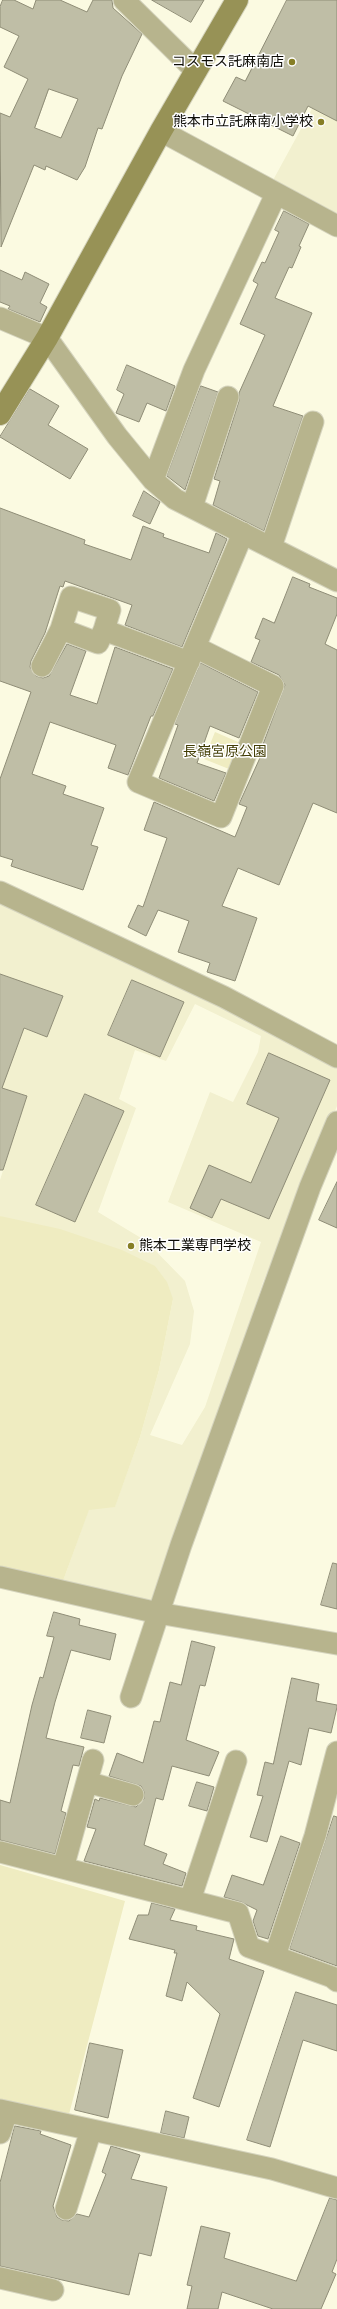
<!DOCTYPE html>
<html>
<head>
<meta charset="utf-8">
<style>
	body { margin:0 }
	canvas { display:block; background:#fbfae1 }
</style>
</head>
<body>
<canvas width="337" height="2309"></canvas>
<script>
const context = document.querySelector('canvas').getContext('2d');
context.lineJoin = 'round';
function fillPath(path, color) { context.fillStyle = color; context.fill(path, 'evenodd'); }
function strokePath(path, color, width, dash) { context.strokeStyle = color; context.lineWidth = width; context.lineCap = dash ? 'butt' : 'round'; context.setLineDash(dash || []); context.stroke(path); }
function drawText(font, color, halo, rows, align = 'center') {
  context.font = font + ' "PT Sans Narrow","Noto Sans JP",sans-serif'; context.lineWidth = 3; context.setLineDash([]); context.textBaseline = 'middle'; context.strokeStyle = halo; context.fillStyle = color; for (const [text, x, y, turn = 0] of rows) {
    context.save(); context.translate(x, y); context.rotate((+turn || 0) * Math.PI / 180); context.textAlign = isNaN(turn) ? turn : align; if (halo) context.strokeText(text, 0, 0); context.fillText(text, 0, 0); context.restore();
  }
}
fillPath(new Path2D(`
	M 337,63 L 337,219 L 272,182 Z
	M 0,893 L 337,1068 L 337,1106 L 263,1282 L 158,1601 L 72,1588 L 63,1581 L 89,1509 L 115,1506 L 140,1437 L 159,1370 L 173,1299 L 0,1216 L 0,1180 L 27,1096 L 0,1088 L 21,1036 L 0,1028 L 0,1020 L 47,1037 L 63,996 L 0,974 ZM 132,980 L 184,1002 L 160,1057 L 108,1035 ZM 195,1004 L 261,1036 L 258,1052 L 233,1102 L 210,1092 L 168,1202 L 261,1242 L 205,1407 L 182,1445 L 150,1435 L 190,1344 L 194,1311 L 185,1281 L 146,1241 L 98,1212 L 136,1108 L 119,1099 L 135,1050 L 166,1061 ZM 86,1094 L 124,1111 L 75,1222 L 37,1204 Z`), '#f2f0cf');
fillPath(new Path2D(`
	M 215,732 L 245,745 L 234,771 L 204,759 Z
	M 0,1216 L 60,1229 L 122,1250 L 155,1266 L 167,1282 L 173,1299 L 159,1370 L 140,1437 L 115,1507 L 89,1510 L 63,1581 L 0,1567 Z
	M 0,1865 L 125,1901 L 68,2118 L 0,2104 Z`), '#efecc1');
const building = new Path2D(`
	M 3,0 L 14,0 L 33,9 L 36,0 L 60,0 L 87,12 L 93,0 L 112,0 L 113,8 L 142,34 L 122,76 L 102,129 L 98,128 L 85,167 L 77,180 L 46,166 L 45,170 L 34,165 L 1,247 L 0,113 L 10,117 L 28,79 L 4,67 L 19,36 L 0,27 L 0,7 ZM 49,89 L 78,99 L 61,138 L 35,128 Z
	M 152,0 L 204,0 L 191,22 Z
	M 287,0 L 337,0 L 337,121 L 308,106 L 293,136 L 223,101 L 236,77 L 245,81 Z
	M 284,211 L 309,224 L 299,246 L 301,247 L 292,268 L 289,267 L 275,298 L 312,313 L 273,406 L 303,416 L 264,531 L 213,505 L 220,481 L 214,479 L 239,401 L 239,393 L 265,335 L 240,324 L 258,284 L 253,281 L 262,262 L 265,263 L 279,232 L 275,230 Z
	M 0,270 L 22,280 L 25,272 L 49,284 L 40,303 L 47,307 L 40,322 L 8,309 L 10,306 L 0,302 Z
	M 127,365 L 175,386 L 166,411 L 147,403 L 139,422 L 116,413 L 124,394 L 117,390 Z
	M 201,386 L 218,392 L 185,490 L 167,476 Z
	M 30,389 L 59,406 L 48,425 L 88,449 L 70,479 L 0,437 Z
	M 144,491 L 160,502 L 150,524 L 133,516 Z
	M 0,508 L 85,540 L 84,544 L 131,560 L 143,526 L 164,534 L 163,537 L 209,553 L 216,533 L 227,539 L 182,647 L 125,625 L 132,605 L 65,581 L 63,587 L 60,586 L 45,633 L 31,661 L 30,667 L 36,676 L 43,678 L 49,676 L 67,644 L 86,651 L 70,695 L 97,704 L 115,647 L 173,669 L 153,716 L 151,716 L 128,775 L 108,768 L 116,745 L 50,722 L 32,774 L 66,786 L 63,794 L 104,808 L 91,845 L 98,847 L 83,890 L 11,866 L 13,860 L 0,856 L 0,779 L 31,692 L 0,681 Z
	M 293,577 L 310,584 L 309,587 L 337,598 L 337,614 L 325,644 L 337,650 L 337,813 L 313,803 L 279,885 L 238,868 L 222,906 L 257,918 L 235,981 L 207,972 L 210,963 L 178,952 L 189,921 L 158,910 L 146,936 L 128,927 L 138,905 L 143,907 L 167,838 L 144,830 L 154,802 L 235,837 L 247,807 L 239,804 L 264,749 L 262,747 L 285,685 L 279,675 L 251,662 L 260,640 L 255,638 L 263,618 L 274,623 Z
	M 201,663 L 258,692 L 239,738 L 210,726 L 197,763 L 226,773 L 214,801 L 159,778 L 178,725 L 175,724 Z
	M 0,974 L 63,996 L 47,1037 L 24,1028 L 2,1088 L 27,1096 L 3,1170 L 0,1170 Z
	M 132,980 L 184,1002 L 160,1057 L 108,1035 Z
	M 269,1053 L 330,1080 L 269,1219 L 221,1199 L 212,1218 L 190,1208 L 209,1165 L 251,1183 L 279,1118 L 247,1104 Z
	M 85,1094 L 124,1111 L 75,1222 L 36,1205 Z
	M 337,1182 L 337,1228 L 319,1220 Z
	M 333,1563 L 337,1564 L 337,1609 L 321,1605 Z
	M 54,1612 L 80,1619 L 79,1625 L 116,1634 L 110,1660 L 71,1650 L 55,1702 L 46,1738 L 84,1747 L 79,1766 L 73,1765 L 61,1811 L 66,1813 L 55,1854 L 0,1840 L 0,1800 L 10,1803 L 32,1705 L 40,1677 L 43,1678 L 54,1637 L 47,1636 Z
	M 192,1641 L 215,1647 L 205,1686 L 200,1685 L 186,1740 L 219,1752 L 209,1776 L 172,1766 L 163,1800 L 156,1798 L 144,1845 L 167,1854 L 163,1864 L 186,1873 L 182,1886 L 84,1861 L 96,1829 L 87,1827 L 95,1799 L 99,1801 L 100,1798 L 136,1807 L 144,1799 L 144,1792 L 141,1786 L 109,1776 L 117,1753 L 143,1763 L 154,1721 L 160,1722 L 170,1682 L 181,1685 Z
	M 292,1678 L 319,1684 L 316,1701 L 337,1705 L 337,1707 L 331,1733 L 309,1728 L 301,1765 L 289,1761 L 267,1842 L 250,1837 L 263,1796 L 257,1795 L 265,1762 L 273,1764 Z
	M 88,1710 L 111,1716 L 104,1743 L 81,1738 Z
	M 197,1782 L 214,1787 L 207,1811 L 189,1806 Z
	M 334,1816 L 337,1817 L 337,1966 L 290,1949 Z
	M 281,1836 L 300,1843 L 268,1939 L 258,1936 L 253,1921 L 257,1910 L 241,1902 L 224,1897 L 232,1875 L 263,1885 Z
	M 152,1903 L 175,1909 L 170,1920 L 197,1926 L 196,1930 L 234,1939 L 229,1959 L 264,1971 L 219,2107 L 193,2098 L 220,2014 L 187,1982 L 182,2001 L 166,1996 L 177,1953 L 174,1953 L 175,1950 L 129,1939 L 138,1915 L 148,1915 Z
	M 296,1992 L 337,2005 L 337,2051 L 303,2040 L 270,2147 L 247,2140 Z
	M 90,2043 L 123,2050 L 108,2118 L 75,2110 Z
	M 166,2111 L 189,2117 L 184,2138 L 161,2133 Z
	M 15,2126 L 41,2131 L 40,2134 L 71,2145 L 53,2206 L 57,2217 L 62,2220 L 69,2221 L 77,2214 L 89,2217 L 106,2174 L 102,2172 L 111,2146 L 140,2155 L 131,2179 L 167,2187 L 151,2256 L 139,2253 L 129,2295 L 0,2266 L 0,2183 Z
	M 330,2198 L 337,2200 L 337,2259 L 332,2272 L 336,2274 L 321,2309 L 273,2309 L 222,2292 L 218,2309 L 187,2309 L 192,2286 L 187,2285 L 201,2226 L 230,2233 L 224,2258 L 296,2281 Z`);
fillPath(building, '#bfbea6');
strokePath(building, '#8f8d77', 1);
const street = new Path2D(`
	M 124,0 L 196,71
	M 161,131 L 337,226
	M 0,318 L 47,338 L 117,436 L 153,480 L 175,499 L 337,581
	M 153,480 L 194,370 L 276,194
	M 192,507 L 228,397
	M 271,547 L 313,422
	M 104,630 L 110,610 L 71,597 L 61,629 L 98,643 L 104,630 L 189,662
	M 195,647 L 273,686 L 221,817 L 138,782 L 243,533
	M 42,666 L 61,629
	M 0,892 L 224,997 L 337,1057
	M 0,1577 L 158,1613 L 337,1644
	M 131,1697 L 181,1545 L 310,1187 L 337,1122
	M 87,1782 L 133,1795
	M 0,1852 L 238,1913 L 249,1947 L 332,1977 L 337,1981
	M 63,1868 L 93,1760
	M 190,1900 L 236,1761
	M 275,1956 L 315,1836 L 337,1752
	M 0,2110 L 272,2169 L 337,2188
	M 0,2133 L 7,2112
	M 66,2209 L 91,2130
	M 0,2278 L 53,2290`);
const secondary = new Path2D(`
	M 0,414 L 47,338 L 161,131 L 237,0`);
strokePath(street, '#d5d4be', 23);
strokePath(secondary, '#d5d4be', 24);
strokePath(street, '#b7b48d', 21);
strokePath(secondary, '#979256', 22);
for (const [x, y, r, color] of [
	[292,62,4,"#867e25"],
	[321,122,4,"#867e25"],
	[131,1246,4,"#867e25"]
]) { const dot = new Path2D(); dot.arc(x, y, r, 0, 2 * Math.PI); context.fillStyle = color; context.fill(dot); strokePath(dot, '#fff', 1.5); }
drawText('14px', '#0d0c05', '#fff', [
	["コスモス託麻南店",284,62],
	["熊本市立託麻南小学校",313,122],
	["熊本工業専門学校",139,1246,"left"]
], 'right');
drawText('14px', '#423d05', '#fff', [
	["長嶺宮原公園",225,752]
]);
</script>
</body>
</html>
